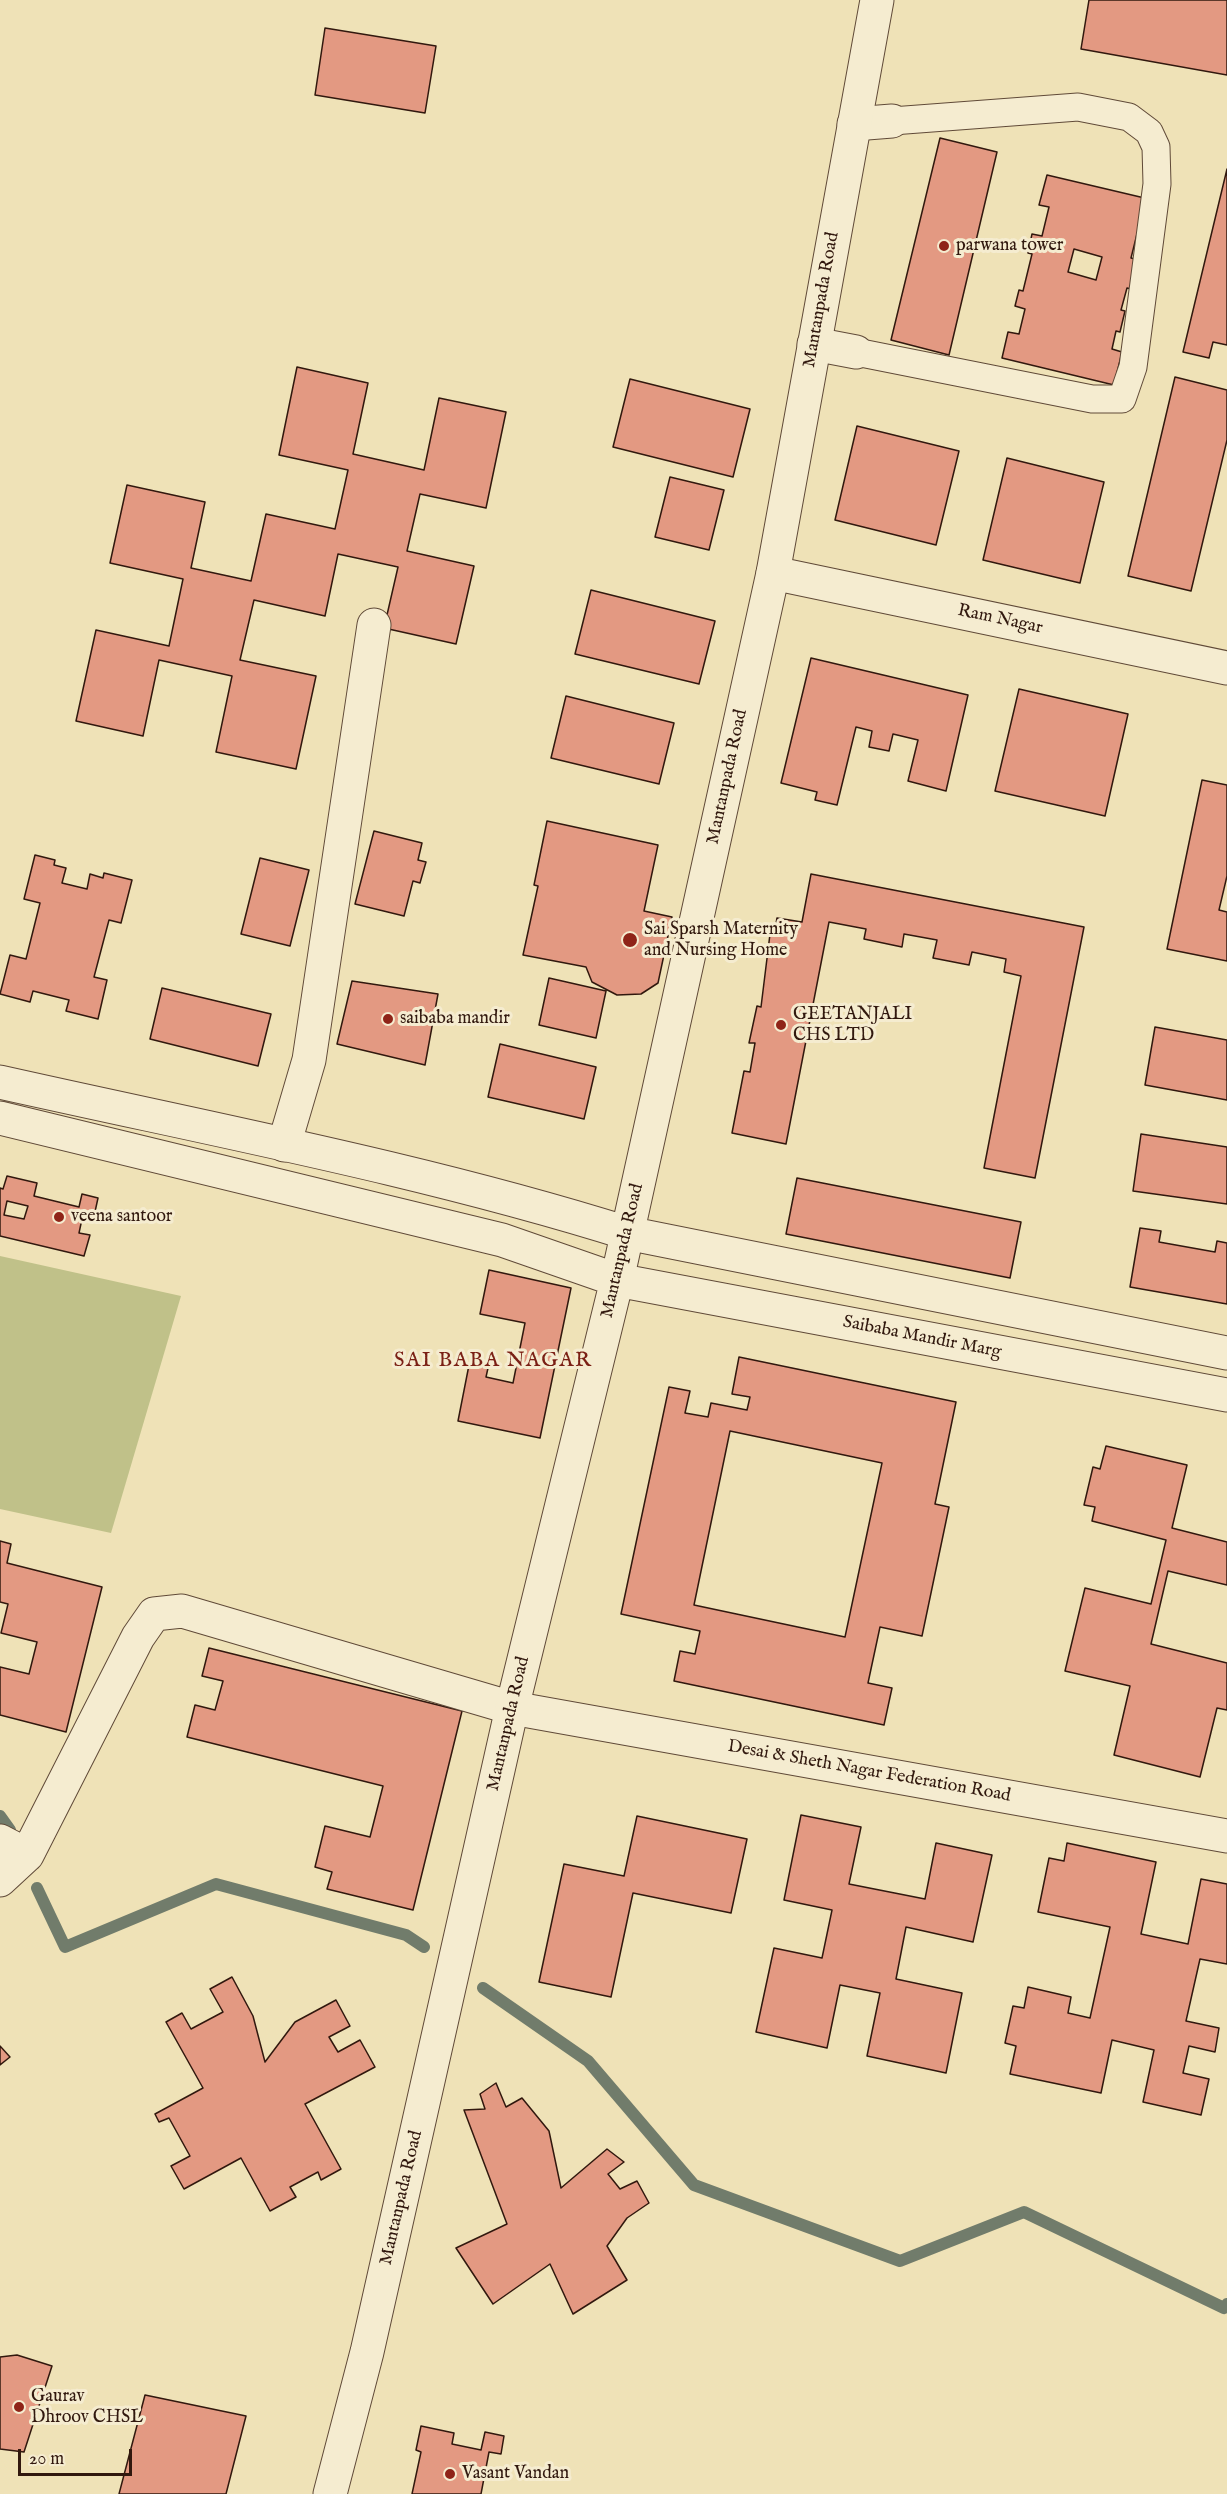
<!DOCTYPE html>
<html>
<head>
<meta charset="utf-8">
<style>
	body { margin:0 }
	#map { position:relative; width:1227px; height:2494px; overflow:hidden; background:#efe2b7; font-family:"IM FELL English",serif }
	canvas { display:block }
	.scale { position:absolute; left:18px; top:2449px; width:114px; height:27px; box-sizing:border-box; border:3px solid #31180e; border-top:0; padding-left:8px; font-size:18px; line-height:21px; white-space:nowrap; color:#31180e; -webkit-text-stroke:4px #f5ecd0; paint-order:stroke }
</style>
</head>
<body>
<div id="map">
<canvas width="1227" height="2494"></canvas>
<div class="scale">20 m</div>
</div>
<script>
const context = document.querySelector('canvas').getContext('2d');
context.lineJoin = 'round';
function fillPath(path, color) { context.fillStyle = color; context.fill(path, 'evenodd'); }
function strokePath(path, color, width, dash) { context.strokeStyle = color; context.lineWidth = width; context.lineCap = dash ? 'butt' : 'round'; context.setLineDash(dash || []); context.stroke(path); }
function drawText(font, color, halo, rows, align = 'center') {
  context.font = font + ' "IM FELL English",serif'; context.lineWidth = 6; context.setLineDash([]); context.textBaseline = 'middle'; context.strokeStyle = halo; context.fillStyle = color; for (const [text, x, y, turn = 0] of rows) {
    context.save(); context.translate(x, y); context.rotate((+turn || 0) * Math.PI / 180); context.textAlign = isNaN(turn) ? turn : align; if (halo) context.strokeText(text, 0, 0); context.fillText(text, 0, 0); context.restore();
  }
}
fillPath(new Path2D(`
	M 0,1256 L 181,1296 L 111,1533 L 0,1509 Z`), '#c0c189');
strokePath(new Path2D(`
	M 0,1816 L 10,1830
	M 37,1888 L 65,1947 L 216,1884 L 406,1935 L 424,1947
	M 483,1988 L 588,2061 L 694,2185 L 900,2261 L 1024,2212 L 1224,2308 L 1227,2304`), '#717c6b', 12);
const building = new Path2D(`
	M 1089,0 L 1227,0 L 1227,75 L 1081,49 Z
	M 325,28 L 436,46 L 425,113 L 315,95 Z
	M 940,138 L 997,152 L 949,355 L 891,340 Z
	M 1227,169 L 1227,345 L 1213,342 L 1209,358 L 1183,352 Z
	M 1047,175 L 1153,200 L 1137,234 L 1131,258 L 1139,260 L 1131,289 L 1127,288 L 1121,310 L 1125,311 L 1120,332 L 1116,331 L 1112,349 L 1122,352 L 1114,385 L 1002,358 L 1008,332 L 1019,334 L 1025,309 L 1015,306 L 1019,290 L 1023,291 L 1032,254 L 1028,253 L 1032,234 L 1042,236 L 1049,207 L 1039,205 ZM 1074,249 L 1102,257 L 1096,280 L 1068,272 Z
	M 297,367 L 368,383 L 353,454 L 424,470 L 439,398 L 506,412 L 486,508 L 420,494 L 407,551 L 474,566 L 456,644 L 384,628 L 398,567 L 338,554 L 325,616 L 254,600 L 240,660 L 316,676 L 296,769 L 216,752 L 232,676 L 159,660 L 143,736 L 76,721 L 96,630 L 169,646 L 183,579 L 110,563 L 127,485 L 205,502 L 191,568 L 251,581 L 266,514 L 335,529 L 348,470 L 279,455 Z
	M 1175,377 L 1227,390 L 1227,440 L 1191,591 L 1128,576 Z
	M 630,379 L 750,409 L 733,477 L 613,447 Z
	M 857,426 L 959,451 L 936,545 L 835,520 Z
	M 1007,458 L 1104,482 L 1080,583 L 983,560 Z
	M 670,477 L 724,490 L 709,550 L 655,537 Z
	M 591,590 L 715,621 L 699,684 L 575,654 Z
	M 811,658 L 968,695 L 946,791 L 908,781 L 918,740 L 893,734 L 889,751 L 869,747 L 872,731 L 856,727 L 837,805 L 815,800 L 817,792 L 781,783 Z
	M 1019,689 L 1128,714 L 1105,816 L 995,791 Z
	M 566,696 L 674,723 L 659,784 L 551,758 Z
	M 1202,780 L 1227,785 L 1227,876 L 1219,910 L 1227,912 L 1227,961 L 1167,949 Z
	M 547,821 L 658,845 L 644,911 L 672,917 L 658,983 L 641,994 L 617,995 L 592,982 L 586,967 L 523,955 L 538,886 L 534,885 Z
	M 374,831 L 422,843 L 418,860 L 426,862 L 420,883 L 413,881 L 404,916 L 355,904 Z
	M 35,855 L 55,860 L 54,865 L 66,868 L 62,883 L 87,889 L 90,874 L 103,878 L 104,873 L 132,880 L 121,923 L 109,920 L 94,977 L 107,980 L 98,1019 L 66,1011 L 69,1000 L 33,991 L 30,1002 L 0,994 L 10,955 L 26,959 L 40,903 L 24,899 Z
	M 260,858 L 309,870 L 290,946 L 241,934 Z
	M 811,874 L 1084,927 L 1035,1178 L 984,1168 L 1021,976 L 1004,972 L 1006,959 L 972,952 L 969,965 L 933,958 L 937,940 L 904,934 L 902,947 L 864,939 L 866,929 L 829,922 L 786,1144 L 732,1133 L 744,1071 L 750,1072 L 755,1043 L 749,1043 L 757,1006 L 761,1007 L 770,934 L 774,935 L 777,918 L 802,922 Z
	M 549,978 L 606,991 L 596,1038 L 539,1025 Z
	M 352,981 L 438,994 L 425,1065 L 337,1044 Z
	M 162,988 L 271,1014 L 258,1066 L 150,1039 Z
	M 1155,1027 L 1227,1040 L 1227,1100 L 1145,1085 Z
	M 500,1044 L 596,1067 L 584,1119 L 488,1097 Z
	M 1141,1134 L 1227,1147 L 1227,1204 L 1133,1191 Z
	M 7,1176 L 37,1183 L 34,1196 L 79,1207 L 82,1194 L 98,1198 L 93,1221 L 82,1219 L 79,1233 L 90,1235 L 84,1256 L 0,1236 L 0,1188 L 3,1189 ZM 7,1201 L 28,1206 L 24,1219 L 4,1215 Z
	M 797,1178 L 1021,1222 L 1010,1278 L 786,1234 Z
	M 1140,1228 L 1161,1231 L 1159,1242 L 1215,1252 L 1217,1241 L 1227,1243 L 1227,1304 L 1130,1287 Z
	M 489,1270 L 571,1288 L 540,1438 L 458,1421 L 469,1365 L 488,1368 L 486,1377 L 513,1383 L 525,1323 L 480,1314 Z
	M 739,1357 L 956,1402 L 935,1504 L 949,1507 L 922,1636 L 880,1627 L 868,1683 L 892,1688 L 884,1725 L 674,1681 L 680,1651 L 695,1654 L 700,1631 L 621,1614 L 669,1387 L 690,1391 L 685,1413 L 708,1417 L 711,1403 L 747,1410 L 750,1397 L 732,1394 ZM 730,1431 L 882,1463 L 845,1637 L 694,1605 Z
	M 1106,1446 L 1187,1465 L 1172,1528 L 1227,1542 L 1227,1585 L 1168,1571 L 1151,1644 L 1227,1663 L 1227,1710 L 1217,1708 L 1200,1777 L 1114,1755 L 1130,1686 L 1065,1671 L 1085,1588 L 1151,1604 L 1166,1540 L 1092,1521 L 1095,1507 L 1084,1505 L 1093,1467 L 1100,1469 Z
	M 0,1541 L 11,1544 L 7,1563 L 102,1587 L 66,1732 L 0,1715 L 0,1667 L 29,1674 L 37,1642 L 1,1633 L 8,1604 L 0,1602 Z
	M 209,1648 L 462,1711 L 413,1910 L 327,1889 L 332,1872 L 315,1867 L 325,1826 L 370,1837 L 383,1786 L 187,1737 L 195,1705 L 215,1710 L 223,1681 L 202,1676 Z
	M 801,1815 L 861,1827 L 849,1884 L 925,1899 L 936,1843 L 992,1855 L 973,1942 L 906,1927 L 896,1979 L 962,1993 L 946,2073 L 867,2056 L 880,1993 L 840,1985 L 827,2048 L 756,2032 L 774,1948 L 822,1958 L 832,1910 L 784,1900 Z
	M 637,1816 L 747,1839 L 731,1913 L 633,1893 L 611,1997 L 539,1982 L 564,1864 L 624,1876 Z
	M 1067,1843 L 1156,1862 L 1141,1934 L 1188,1944 L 1201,1879 L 1227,1884 L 1227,1964 L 1200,1959 L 1186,2021 L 1219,2028 L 1215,2052 L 1189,2046 L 1183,2073 L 1209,2079 L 1201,2115 L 1143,2102 L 1154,2050 L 1112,2040 L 1101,2093 L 1010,2074 L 1016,2046 L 1005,2043 L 1013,2006 L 1024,2008 L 1028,1987 L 1071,1997 L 1068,2013 L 1090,2018 L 1110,1927 L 1038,1912 L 1049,1858 L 1064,1861 Z
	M 232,1977 L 253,2016 L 265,2062 L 295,2022 L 336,2000 L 350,2026 L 329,2037 L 338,2052 L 360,2040 L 375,2067 L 305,2104 L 341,2169 L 321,2180 L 318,2172 L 290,2187 L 296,2197 L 270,2211 L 241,2158 L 184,2189 L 171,2166 L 190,2156 L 169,2118 L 159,2122 L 155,2114 L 203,2088 L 166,2022 L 182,2013 L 191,2029 L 223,2012 L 210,1989 Z
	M 0,2046 L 10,2057 L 0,2065 Z
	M 496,2083 L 506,2107 L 522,2098 L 549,2131 L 561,2188 L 607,2149 L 624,2162 L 608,2174 L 620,2189 L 637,2181 L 649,2203 L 627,2218 L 607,2246 L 627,2280 L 573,2314 L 550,2264 L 493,2304 L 456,2248 L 507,2224 L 464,2110 L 485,2109 L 480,2094 Z
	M 17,2355 L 52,2366 L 24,2452 L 0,2449 L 0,2357 Z
	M 145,2395 L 246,2416 L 226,2494 L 119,2494 Z
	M 421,2426 L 454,2433 L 452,2444 L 481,2450 L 485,2432 L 504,2436 L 501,2454 L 489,2452 L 481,2494 L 412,2494 L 421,2452 L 416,2450 Z`);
fillPath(building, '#e39982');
strokePath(building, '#31180e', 1.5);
const pedestrian = new Path2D(`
	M 856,352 L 1092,399 L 1122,399 L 1133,367 L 1157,184 L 1156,147 L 1149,132 L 1129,117 L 1078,107 L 892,121`);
const minor = new Path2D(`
	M 854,124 L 892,121
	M 814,344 L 856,352
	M 773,573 L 1227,668
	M 284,1145 L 309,1060 L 374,625
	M 0,1841 L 27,1855 L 138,1637 L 154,1614 L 182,1611 L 512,1708 L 1227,1836
	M 0,1880 L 27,1855`);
const tertiary = new Path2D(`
	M 0,1082 C 209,1129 423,1169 627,1233 L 1227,1353
	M 0,1118 L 502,1240 L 617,1280 L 1227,1395
	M 330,2494 L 367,2352 L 512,1708 L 617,1280 L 773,573 L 877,0`);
strokePath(pedestrian, '#604a38', 29);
strokePath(minor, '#604a38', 35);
strokePath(tertiary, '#604a38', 35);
strokePath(pedestrian, '#f5ecd0', 27);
strokePath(minor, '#f5ecd0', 33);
strokePath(tertiary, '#f5ecd0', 33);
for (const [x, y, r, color] of [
	[944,246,6,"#8f2418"],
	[630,940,8,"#8f2418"],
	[388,1019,6,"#8f2418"],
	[781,1025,6,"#8f2418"],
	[59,1217,6,"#8f2418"],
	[19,2407,6,"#8f2418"],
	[450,2474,6,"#8f2418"]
]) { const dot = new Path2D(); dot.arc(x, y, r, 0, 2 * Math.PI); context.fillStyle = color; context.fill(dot); strokePath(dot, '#f5ecd0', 2); }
drawText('18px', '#31180e', '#f5ecd0', [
	["parwana tower",956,246],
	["Sai Sparsh Maternity",644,930],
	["and Nursing Home",644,951],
	["GEETANJALI",793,1015],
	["CHS LTD",793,1036],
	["saibaba mandir",400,1019],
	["veena santoor",71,1217],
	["Gaurav",31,2397],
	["Dhroov CHSL",31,2418],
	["Vasant Vandan",462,2474]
], 'left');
drawText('18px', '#31180e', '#f5ecd0', [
	["Mantanpada Road",822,300,-80],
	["Ram Nagar",1000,620,12],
	["Mantanpada Road",728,777,-78],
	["Mantanpada Road",623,1251,-77],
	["Saibaba Mandir Marg",922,1338,11],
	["Mantanpada Road",509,1724,-77],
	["Desai & Sheth Nagar Federation Road",869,1772,10],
	["Mantanpada Road",402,2198,-77]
]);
context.letterSpacing = '1.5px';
drawText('21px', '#7a1f14', '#f5ecd0', [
	["SAI BABA NAGAR",493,1362]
]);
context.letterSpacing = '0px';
</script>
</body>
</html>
